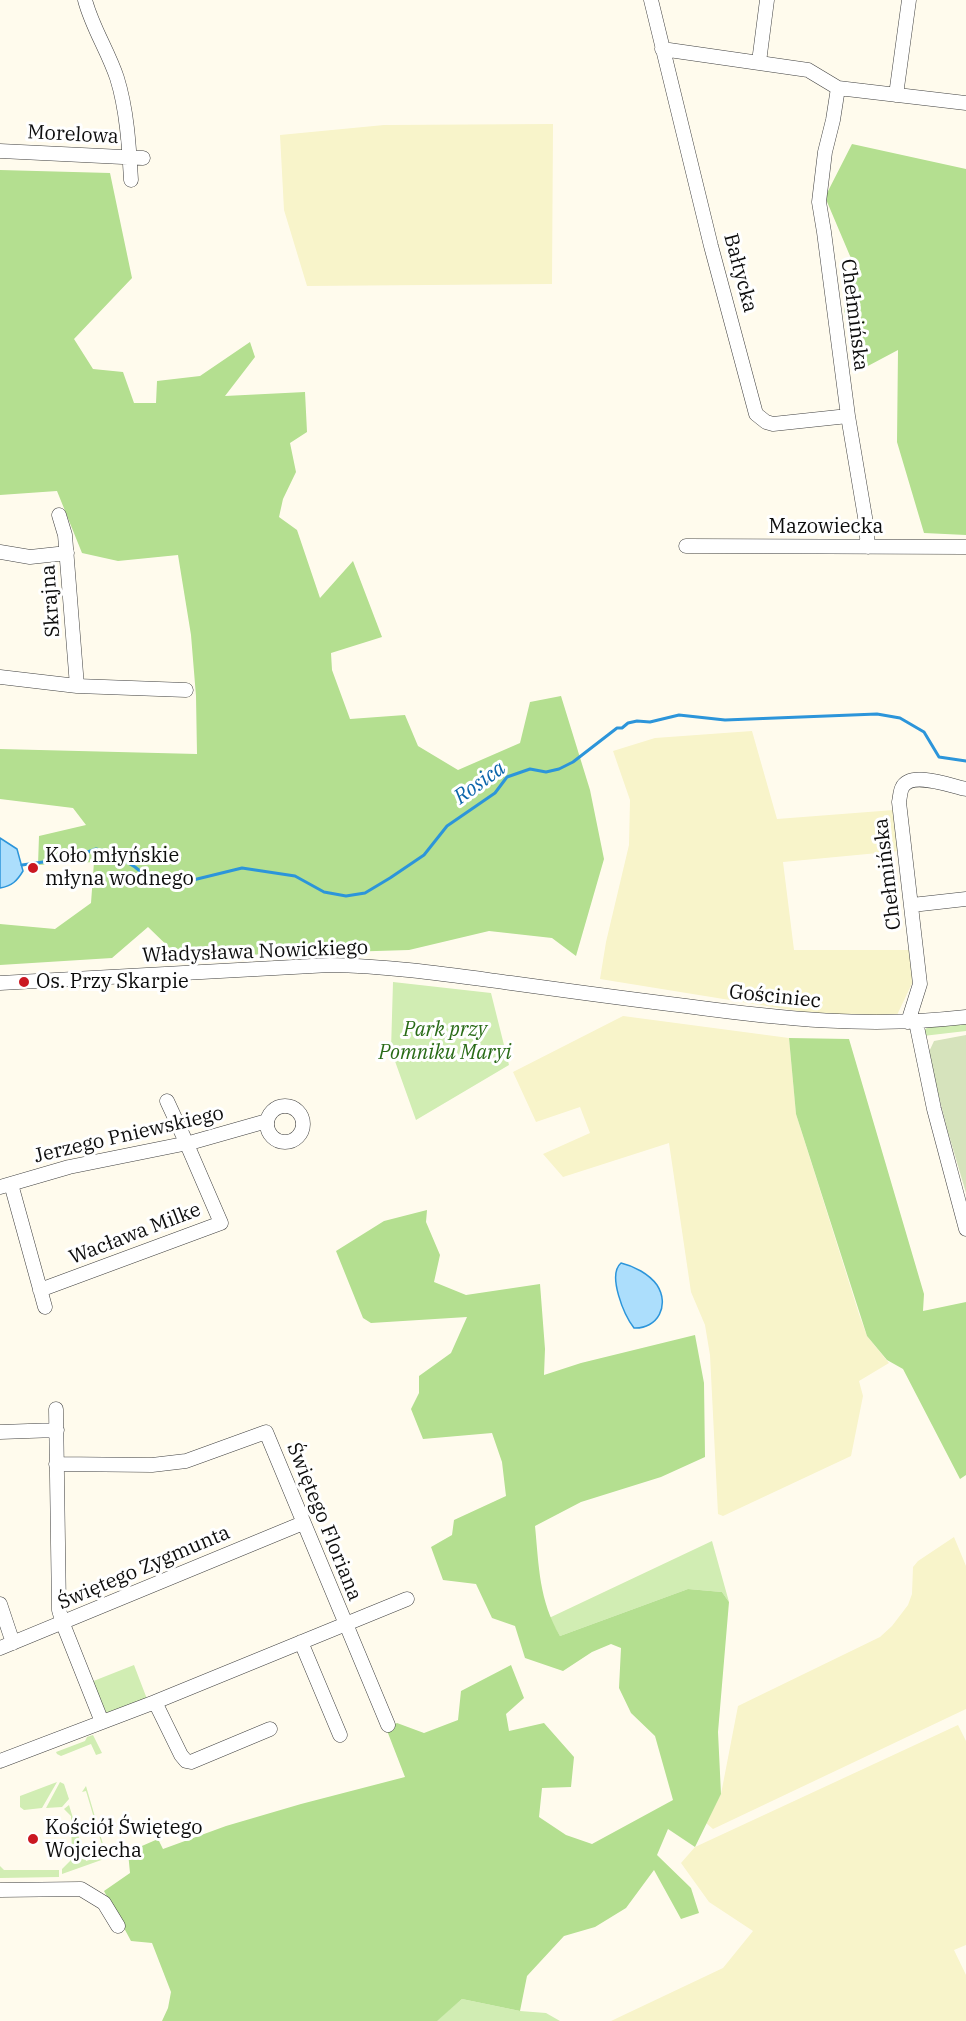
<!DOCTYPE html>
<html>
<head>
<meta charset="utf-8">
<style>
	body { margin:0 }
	canvas { display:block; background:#fffbed }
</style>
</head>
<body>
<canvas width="966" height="2021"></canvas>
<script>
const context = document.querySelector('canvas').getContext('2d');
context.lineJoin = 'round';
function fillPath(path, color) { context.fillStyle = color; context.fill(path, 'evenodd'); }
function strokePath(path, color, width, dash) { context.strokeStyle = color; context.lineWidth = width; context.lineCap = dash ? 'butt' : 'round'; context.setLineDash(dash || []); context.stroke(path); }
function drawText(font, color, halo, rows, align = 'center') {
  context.font = font + ' "IBM Plex Serif",serif'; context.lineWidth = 6; context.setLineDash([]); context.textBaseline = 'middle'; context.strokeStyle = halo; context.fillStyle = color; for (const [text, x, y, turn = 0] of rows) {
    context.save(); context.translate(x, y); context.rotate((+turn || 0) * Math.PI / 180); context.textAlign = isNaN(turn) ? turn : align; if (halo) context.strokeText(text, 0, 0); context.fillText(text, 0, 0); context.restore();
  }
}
fillPath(new Path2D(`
	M 553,124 L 552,284 L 307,286 L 284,210 L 280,135 L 384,125 Z
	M 752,731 L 777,819 L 894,810 L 899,851 L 783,862 L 794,950 L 910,950 L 916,975 L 897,1015 L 853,1016 L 810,1013 L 600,979 L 606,942 L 629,845 L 630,800 L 613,751 L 655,738 Z
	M 623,1016 L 789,1038 L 796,1114 L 859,1314 L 867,1336 L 889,1363 L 859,1381 L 863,1396 L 851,1456 L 723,1516 L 718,1514 L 710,1355 L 705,1325 L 691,1292 L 669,1143 L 563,1177 L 543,1154 L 590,1133 L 580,1107 L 536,1122 L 513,1072 Z
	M 954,1537 L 966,1566 L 966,1709 L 713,1829 L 706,1823 L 721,1794 L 738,1706 L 880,1637 L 892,1626 L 908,1605 L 912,1594 L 913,1567 L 918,1561 Z
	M 958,1725 L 966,1741 L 966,1945 L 954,1950 L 966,1975 L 966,2021 L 611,2021 L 723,1968 L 753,1931 L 709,1902 L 681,1863 L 695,1847 Z`), '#f8f4ca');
fillPath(new Path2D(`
	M 393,982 L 491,993 L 509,1065 L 416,1120 L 391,1050 Z
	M 966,1022 L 966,1031 L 923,1036 L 923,1031 L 928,1027 Z
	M 712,1541 L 729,1602 L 722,1592 L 688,1589 L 560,1636 L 549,1618 Z
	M 134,1665 L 147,1699 L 111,1712 L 106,1712 L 91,1682 Z
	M 93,1735 L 102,1753 L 96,1755 L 91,1744 L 61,1756 L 57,1754 L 56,1752 L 85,1741 L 87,1737 Z
	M 57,1782 L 42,1808 L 24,1810 L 20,1807 L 20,1796 Z
	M 60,1782 L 64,1784 L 69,1799 L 62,1807 L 46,1808 Z
	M 86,1786 L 107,1858 L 62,1874 L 62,1869 L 72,1859 L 71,1816 L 64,1809 L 69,1805 L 86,1861 L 105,1855 L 86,1791 L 82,1792 Z
	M 0,1866 L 4,1870 L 59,1870 L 59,1877 L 0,1878 Z
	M 462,1999 L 520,2011 L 546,2013 L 560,2021 L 436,2021 Z`), '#d1edb3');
fillPath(new Path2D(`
	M 852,144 L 966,169 L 966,535 L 924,533 L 897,442 L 898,350 L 866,367 L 844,311 L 853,263 L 825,197 Z
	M 0,170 L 110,173 L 132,278 L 74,339 L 93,369 L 123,372 L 134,403 L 156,403 L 157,381 L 200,376 L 250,342 L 255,357 L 225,396 L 305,392 L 307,432 L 290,443 L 296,472 L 283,499 L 279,517 L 297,530 L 320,598 L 353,561 L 382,637 L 331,653 L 332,670 L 350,719 L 405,715 L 418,746 L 458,770 L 520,743 L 530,702 L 561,696 L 590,790 L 604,859 L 576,956 L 552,938 L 489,931 L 409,950 L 179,957 L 148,927 L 112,958 L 0,965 L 0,924 L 55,929 L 91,903 L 94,862 L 38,865 L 39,836 L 86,825 L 73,808 L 0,799 L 0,749 L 197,754 L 196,696 L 191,635 L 178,555 L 118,561 L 82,553 L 57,491 L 0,495 Z
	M 789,1038 L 849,1039 L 924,1294 L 923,1311 L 966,1302 L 966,1475 L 960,1479 L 903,1369 L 887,1360 L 867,1336 L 796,1114 Z
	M 427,1210 L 426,1222 L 440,1255 L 434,1282 L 466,1295 L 540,1284 L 545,1349 L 544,1375 L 581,1363 L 695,1335 L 704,1383 L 705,1457 L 661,1477 L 581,1502 L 535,1526 C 539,1567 539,1600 560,1636 L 688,1589 L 722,1592 L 729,1602 L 718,1732 L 721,1794 L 695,1847 L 668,1829 L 657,1855 L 691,1888 L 699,1913 L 681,1919 L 654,1870 L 626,1908 L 595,1927 L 564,1936 L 527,1976 L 520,2011 L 462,1999 L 437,2021 L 162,2021 L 168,2008 L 171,1992 L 152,1943 L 131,1941 L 104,1891 L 130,1873 L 128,1852 L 158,1839 L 163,1849 L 226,1826 L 301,1804 L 405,1777 L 386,1728 L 397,1723 L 424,1733 L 458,1720 L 461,1691 L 511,1665 L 524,1698 L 506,1714 L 509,1731 L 544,1723 L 574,1757 L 571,1787 L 542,1788 L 539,1817 L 566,1835 L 592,1844 L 673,1800 L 655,1736 L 631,1713 L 619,1688 L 621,1648 L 611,1644 L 592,1652 L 563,1671 L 525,1658 L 515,1626 L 492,1618 L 476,1584 L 443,1580 L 431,1547 L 452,1535 L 454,1520 L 506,1496 L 502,1462 L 492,1433 L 423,1439 L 411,1409 L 419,1393 L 419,1376 L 451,1353 L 467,1317 L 371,1323 L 363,1318 L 336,1251 L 384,1221 Z`), '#b4df90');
fillPath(new Path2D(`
	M 966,1035 L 966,1193 L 948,1132 L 928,1054 L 934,1041 Z`), '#d6e3bc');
const water = new Path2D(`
	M 0,838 L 17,849 L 23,871 C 17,881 12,886 0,888 Z
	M 621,1263 C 634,1266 649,1274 657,1285 C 670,1305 658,1329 634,1328 C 624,1315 607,1275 621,1263 Z`);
fillPath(water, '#acdefc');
strokePath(water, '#2c95da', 1.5);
strokePath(new Path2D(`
	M 22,865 L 71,858 L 96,849 L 110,852 L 135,867 L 151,880 L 189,881 L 242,868 L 295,876 L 324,892 L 346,896 L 365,893 L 390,878 L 424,855 L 447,826 L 495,793 L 507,777 L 530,769 L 546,772 L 559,769 L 573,762 L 617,728 L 622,728 L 628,723 L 637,721 L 650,722 L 679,715 L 725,720 L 877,714 L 900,718 L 924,732 L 939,757 L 966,761`), '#2c95da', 3);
const minor = new Path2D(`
	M 85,0 C 92,27 108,51 117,78 C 127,110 129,146 131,180
	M 651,0 L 711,246 L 756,414 L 766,422 L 773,424 L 848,416
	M 662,49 L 808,70 L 838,88 L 966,103
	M 759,62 L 767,0
	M 838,88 L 833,120 L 825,152 L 819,202 L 824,232 L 848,416 L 865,517 L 868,547
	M 896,95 L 909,0
	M 0,151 L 143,158
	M 59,515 L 65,535 L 77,686
	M 686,546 L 966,547
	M 0,552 L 30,557 L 67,553
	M 0,677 L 77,686 L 186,690
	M 912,905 L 966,899
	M 0,983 L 330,965 C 391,966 451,975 511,983 C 569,991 628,999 686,1006 C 782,1019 869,1028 966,1017
	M 908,1022 L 920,984 L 899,802 C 900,798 900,792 902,788 C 910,770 951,786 966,789
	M 916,1022 L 934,1109 L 966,1229
	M267 1124a18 18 0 1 1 36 0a18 18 0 1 1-36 0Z
	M 11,1184 L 45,1307
	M 0,1187 L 69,1167 L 193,1142 L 267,1121
	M 40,1290 L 221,1223 L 186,1142 L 167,1101
	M 56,1409 L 59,1610 L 63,1624 L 102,1722
	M 0,1432 L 57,1430
	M 56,1464 L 152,1465 L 186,1461 L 266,1432 L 388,1725
	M 0,1604 L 13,1643
	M 301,1642 L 340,1735
	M 0,1648 L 303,1523
	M 155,1702 L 181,1755 L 186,1761 L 191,1762 L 270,1729
	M 0,1761 L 155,1702 L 407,1599
	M 0,1890 L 81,1889 L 104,1903 L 118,1926`);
strokePath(minor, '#404040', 15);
strokePath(minor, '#fff', 14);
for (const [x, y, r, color] of [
	[33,868,6,"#ca1821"],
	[24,982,6,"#ca1821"],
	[33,1839,6,"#ca1821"]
]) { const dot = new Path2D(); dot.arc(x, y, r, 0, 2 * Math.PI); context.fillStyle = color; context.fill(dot); strokePath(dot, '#fff', 2); }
drawText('20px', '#0d0d0d', '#fff', [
	["Morelowa",73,135,3],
	["Bałtycka",740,273,75],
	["Chełmińska",854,315,83],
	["Mazowiecka",826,527],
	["Skrajna",51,601,-94],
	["Chełmińska",888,874,-97],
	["Władysława Nowickiego",255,952,-2],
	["Gościniec",775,997,6],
	["Jerzego Pniewskiego",129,1135,-13],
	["Wacława Milke",135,1234,-21],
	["Świętego Floriana",324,1522,68],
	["Świętego Zygmunta",144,1568,-23]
]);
drawText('20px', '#0d0d0d', '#fff', [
	["Koło młyńskie",45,856],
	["młyna wodnego",45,879],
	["Os. Przy Skarpie",36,982],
	["Kościół Świętego",45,1828],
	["Wojciecha",45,1851]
], 'left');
drawText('italic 20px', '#296b17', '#fff', [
	["Park przy",445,1030],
	["Pomniku Maryi",445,1053]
]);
drawText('italic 21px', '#0b65aa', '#fff', [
	["Rosica",480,783,-36]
]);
</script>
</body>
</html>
